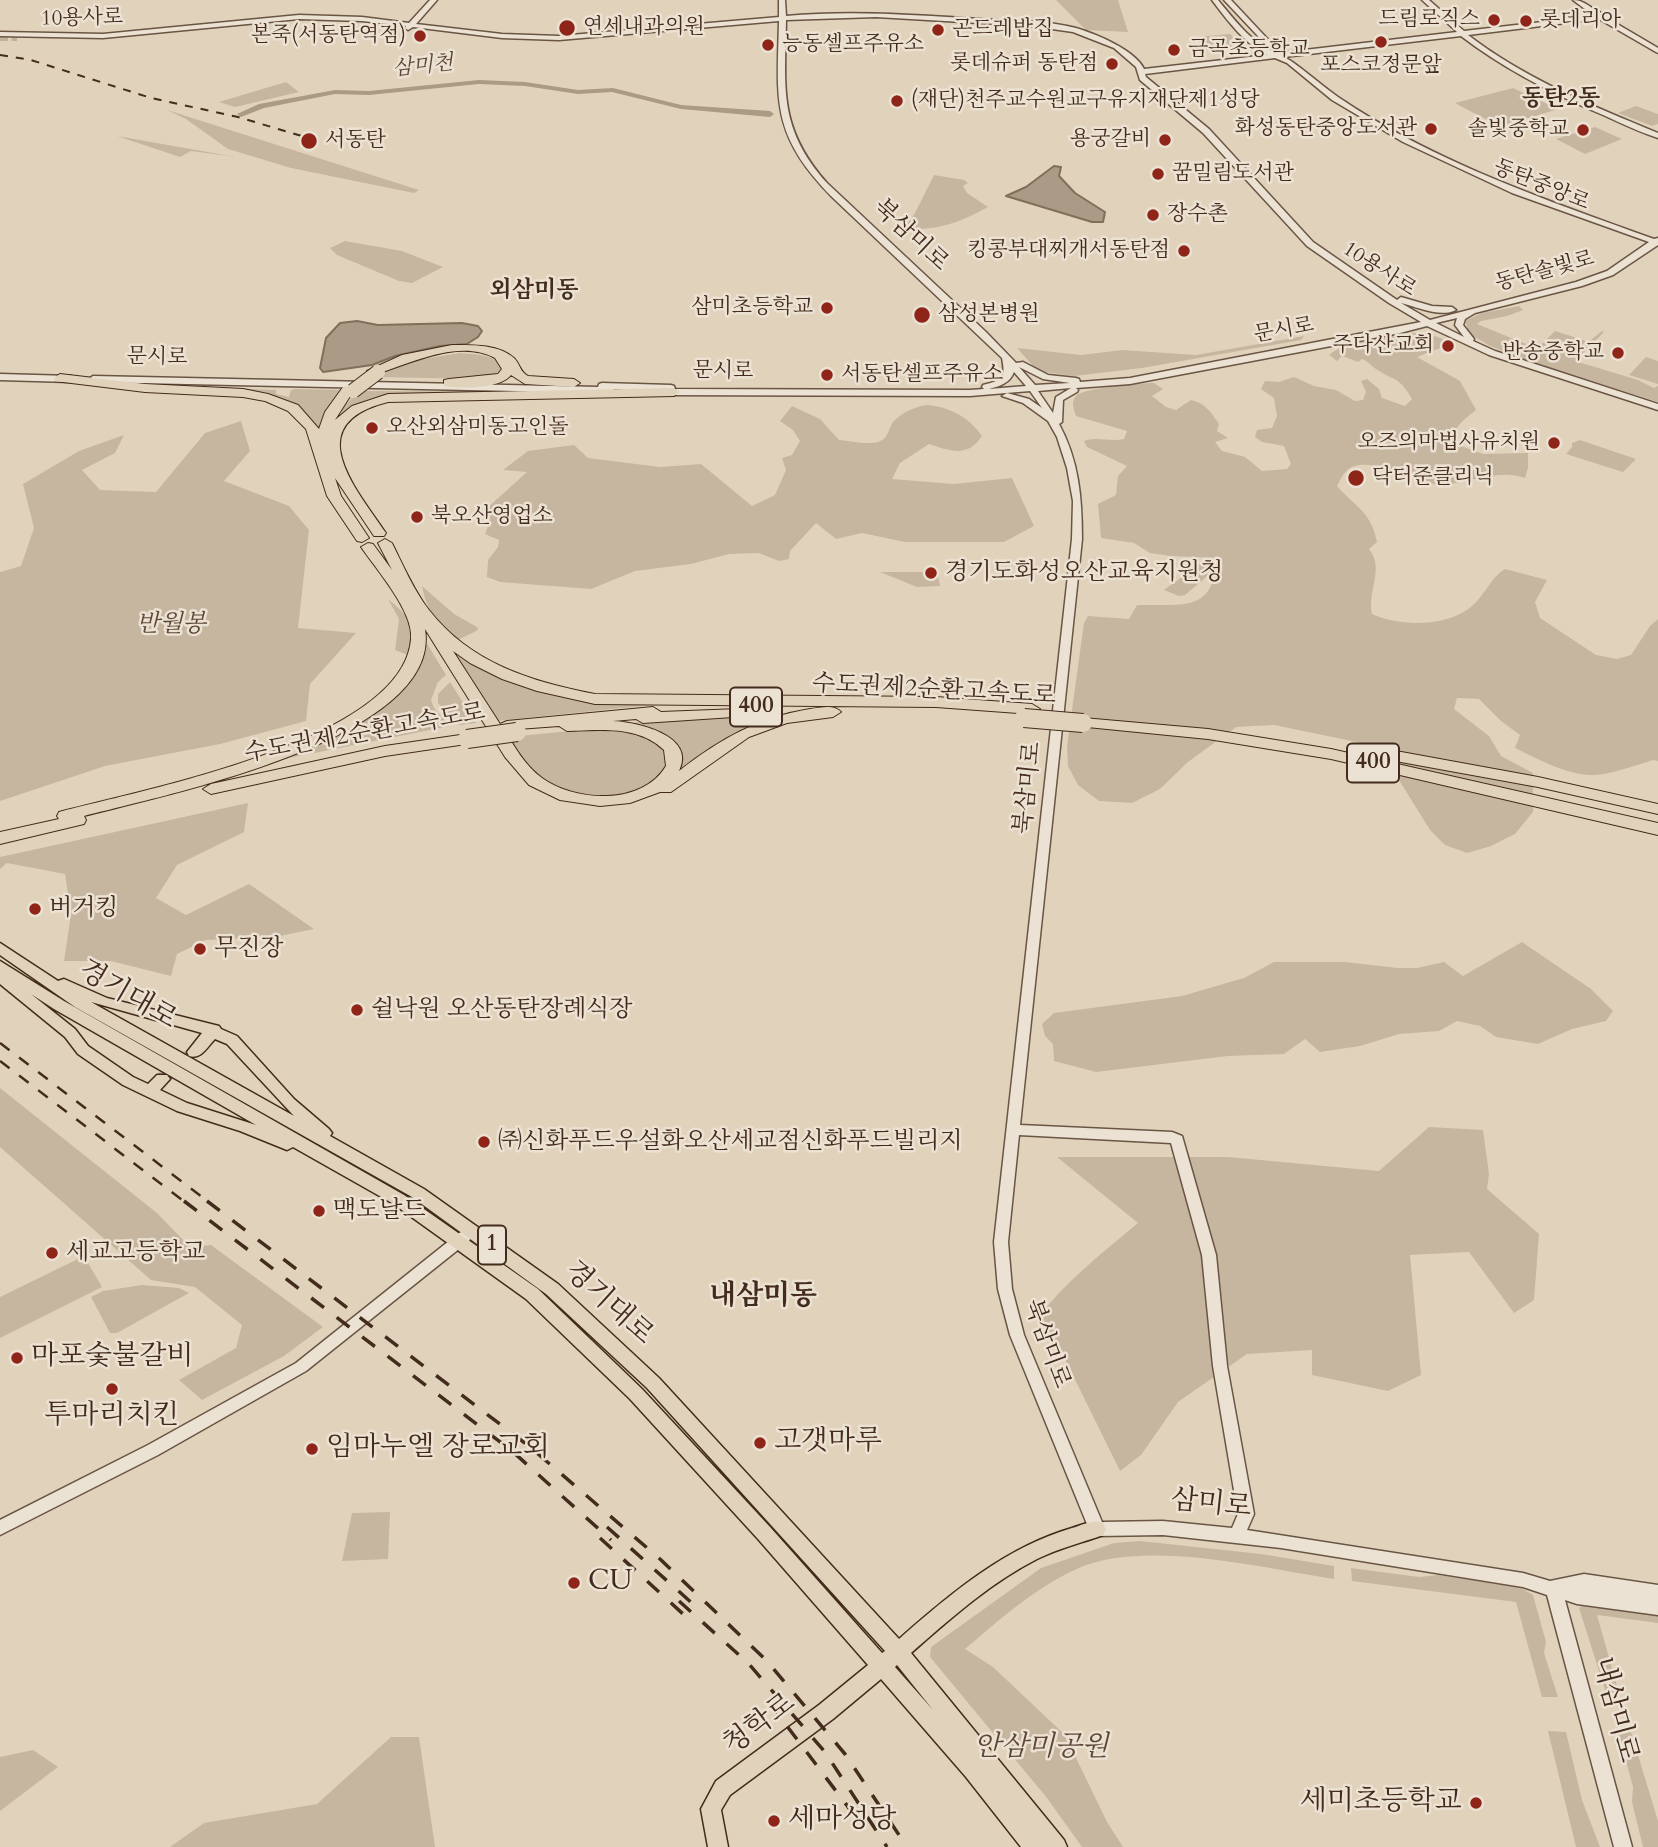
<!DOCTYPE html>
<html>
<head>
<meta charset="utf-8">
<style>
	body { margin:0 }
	canvas { display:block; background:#e1d3bb }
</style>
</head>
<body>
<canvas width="1658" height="1847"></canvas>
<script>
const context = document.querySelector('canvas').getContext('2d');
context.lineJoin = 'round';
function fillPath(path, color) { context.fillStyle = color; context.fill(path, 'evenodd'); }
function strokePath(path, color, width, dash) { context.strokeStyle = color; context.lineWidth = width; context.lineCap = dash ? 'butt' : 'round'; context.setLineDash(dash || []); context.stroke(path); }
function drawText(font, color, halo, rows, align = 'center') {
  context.font = font + ' Cardo,"Noto Serif KR",serif'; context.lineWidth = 5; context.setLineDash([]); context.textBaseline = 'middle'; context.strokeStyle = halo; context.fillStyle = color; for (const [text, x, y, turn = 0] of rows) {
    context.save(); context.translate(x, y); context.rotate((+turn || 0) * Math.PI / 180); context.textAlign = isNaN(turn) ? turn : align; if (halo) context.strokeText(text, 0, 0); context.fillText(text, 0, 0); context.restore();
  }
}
fillPath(new Path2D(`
	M 1056,0 L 1118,0 L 1128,32 L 1086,30 Z
	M 1230,34 L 1243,46 L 1206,50 L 1195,37 Z
	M 286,82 L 299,92 L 235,107 L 219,102 Z
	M 1513,88 L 1558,109 L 1500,127 L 1455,103 Z
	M 1636,106 L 1658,114 L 1658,124 L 1652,126 L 1618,113 Z
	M 167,110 L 419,190 L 414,193 L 291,168 L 228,149 L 186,119 Z
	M 1595,127 L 1622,139 L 1585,154 L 1556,139 Z
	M 117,136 L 236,157 L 191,151 L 180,157 Z
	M 934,175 L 964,180 L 968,183 L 963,186 L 967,193 L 988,207 C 961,222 936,232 904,228 L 915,213 Z
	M 345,241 L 402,251 L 443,267 L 412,283 L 399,281 L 337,255 L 330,248 Z
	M 1519,306 L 1523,310 L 1507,316 L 1481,321 L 1477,324 L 1531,346 L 1538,342 L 1542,344 L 1555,331 L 1586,341 L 1576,352 L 1602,331 L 1604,332 L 1575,361 L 1638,380 L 1654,388 L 1658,386 L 1658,402 L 1537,364 L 1490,346 L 1470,334 L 1465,321 L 1482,313 Z
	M 1427,333 L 1453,343 L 1417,357 L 1460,381 L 1476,410 C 1465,419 1452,427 1453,443 L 1483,454 L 1528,453 L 1528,468 L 1525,478 C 1493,467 1465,487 1434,484 C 1409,481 1376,459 1355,466 C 1346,468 1341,478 1337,486 C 1355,507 1371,511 1377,542 L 1369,549 C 1385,569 1367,591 1372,614 C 1399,627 1449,627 1472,606 C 1485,595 1491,577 1505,569 L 1547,580 L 1535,602 L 1540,618 L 1596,655 L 1617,659 L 1631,655 L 1650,626 L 1658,619 L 1658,761 L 1653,760 C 1637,765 1620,771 1604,774 C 1574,780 1541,760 1515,748 L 1520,735 L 1501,721 L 1479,699 L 1457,698 L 1454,709 L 1489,736 L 1501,756 L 1533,773 L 1533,812 L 1515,834 L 1491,846 L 1467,853 L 1445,845 L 1430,830 L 1389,764 L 1371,745 L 1274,725 L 1236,727 L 1188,762 L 1160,789 L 1132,803 L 1099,801 L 1078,785 L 1068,766 L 1067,746 L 1084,623 L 1088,616 L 1129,619 L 1137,605 C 1181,604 1214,614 1217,558 L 1171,556 L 1150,553 L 1134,543 L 1101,538 L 1098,504 L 1116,495 L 1118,476 L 1127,466 L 1087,447 L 1084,441 C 1096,436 1110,442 1124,439 L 1127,431 L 1076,416 C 1074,410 1070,401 1077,395 C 1086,388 1141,383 1154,383 L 1163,389 L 1152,396 L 1166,407 L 1176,410 L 1191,400 C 1204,402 1212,413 1219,424 L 1217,431 L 1228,438 L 1215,442 L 1222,451 L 1245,457 L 1262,471 L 1287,469 L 1291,464 L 1284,446 L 1262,442 L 1255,437 L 1257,430 L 1272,428 L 1277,416 L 1274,398 L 1261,389 L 1265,381 L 1279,382 L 1294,377 L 1314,386 L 1336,390 L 1355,401 L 1363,400 L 1366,392 L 1361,381 L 1367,379 L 1379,389 L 1382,398 L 1405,406 L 1412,399 C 1398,375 1395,382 1376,369 C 1370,365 1368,361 1362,359 L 1358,362 L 1342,356 L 1337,361 L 1329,355 C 1347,339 1403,332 1427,333 Z
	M 1304,336 L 1301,340 L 1142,368 L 1074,376 L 1044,372 L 1034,367 L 1017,348 L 1081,355 L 1122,350 L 1196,355 Z
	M 460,353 C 476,354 490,355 503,364 L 503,373 L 482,379 L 375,377 L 411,361 Z
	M 1646,357 L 1658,361 L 1658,384 L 1629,375 Z
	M 136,384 L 276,390 L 276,394 L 289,397 L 291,390 L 295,389 L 344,390 L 320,433 L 308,415 L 280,399 Z
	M 358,391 L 574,392 L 407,394 L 339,419 L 343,408 Z
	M 928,405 C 950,407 969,417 982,436 C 968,458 950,451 929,444 L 900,463 L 892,479 L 954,484 L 1012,478 L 1034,526 L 1004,542 L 905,542 L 862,533 L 836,539 L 816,523 L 790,551 L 789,559 L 779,561 L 759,553 L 729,554 L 691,564 L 635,571 L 591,589 L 500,582 L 487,577 L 488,560 L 498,547 L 499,540 L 485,534 L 490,521 L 486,509 L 527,472 L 503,470 L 528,451 L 574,445 L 588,458 L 660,467 L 701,464 L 752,506 L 775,495 L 786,470 L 782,458 L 792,455 L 800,441 L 793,430 L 780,421 L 792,406 L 820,419 L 839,440 C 850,441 867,445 878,442 C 889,439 888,428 894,421 C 903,412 916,406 928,405 Z
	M 241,421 L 250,451 L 224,481 L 289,506 L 309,530 L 298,628 L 356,633 L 310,684 L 306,721 L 220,744 L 105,766 L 0,801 L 0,572 L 21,566 L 34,528 L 23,484 L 79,451 L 124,435 L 115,453 L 82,470 L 100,490 L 156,492 L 205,433 Z
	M 1580,440 L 1636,459 L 1623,472 L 1566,454 L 1572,447 L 1572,443 Z
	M 1200,564 L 1208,566 L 1212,572 L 1185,595 L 1179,596 L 1164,590 Z
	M 880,572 L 937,572 L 940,586 L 917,587 Z
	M 422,586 L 454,614 L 477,627 L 478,630 L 458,640 C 438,627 426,609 422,586 Z
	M 388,599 C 410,617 418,627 408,655 L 395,650 L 399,619 Z
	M 423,637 L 446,675 L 438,682 L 431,700 L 434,708 L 450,726 L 274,761 L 403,687 L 417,665 Z
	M 445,642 L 474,662 L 608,704 L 652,705 L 496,721 Z
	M 450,682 L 476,723 L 459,725 L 438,703 L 438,694 Z
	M 788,713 L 738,732 L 664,785 L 678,755 L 623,723 Z
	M 600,728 L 642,733 L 667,749 L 666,773 C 657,779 648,786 639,791 C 609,806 559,796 534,774 C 524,764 517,749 509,737 Z
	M 248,803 L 244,832 L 177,865 L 156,898 L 186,915 L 249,884 L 314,929 L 275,937 L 206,940 L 177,954 L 171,976 L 111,961 L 64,961 L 71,914 L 65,874 L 7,863 L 0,869 L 0,857 Z
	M 1522,942 L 1591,989 L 1613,1011 L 1606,1021 L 1572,1029 L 1538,1044 L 1496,1037 L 1480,1026 L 1457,1021 L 1439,1031 L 1399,1034 L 1360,1046 L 1320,1052 L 1305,1039 L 1284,1054 L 1228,1056 L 1096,1072 L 1054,1061 L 1053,1044 L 1045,1036 L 1042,1024 L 1054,1013 L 1182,996 L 1244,978 L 1274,962 L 1345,962 L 1398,968 L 1417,968 L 1444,962 L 1463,976 Z
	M 0,1088 L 157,1213 L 190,1247 L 211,1245 L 323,1327 L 284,1356 L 202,1400 L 179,1380 L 236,1348 L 242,1325 L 195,1287 L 151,1280 L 0,1147 Z
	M 1429,1127 L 1483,1130 L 1489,1174 L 1487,1189 L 1539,1234 L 1534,1300 L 1514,1313 L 1469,1252 L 1410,1255 L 1421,1375 L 1388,1391 L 1312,1375 L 1312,1350 L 1247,1354 L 1178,1402 L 1141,1455 L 1120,1471 L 1056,1341 L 1037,1319 C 1065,1282 1102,1253 1138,1223 L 1057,1157 L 1228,1157 L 1379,1171 Z
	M 84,1256 L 102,1287 L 0,1338 L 0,1297 Z
	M 142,1285 L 179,1288 L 189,1293 L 117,1333 L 110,1333 L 91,1297 L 103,1291 Z
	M 390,1512 L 388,1559 L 342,1561 L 352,1513 Z
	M 1140,1541 L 1261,1554 L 1334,1566 L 1334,1579 C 1262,1568 1146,1539 1079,1568 C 1037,1586 999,1620 965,1649 L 993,1667 L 1065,1735 L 1107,1822 L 1123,1847 L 1082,1847 L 1047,1798 L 930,1657 L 931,1647 L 1041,1568 L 1114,1543 Z
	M 1351,1568 L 1419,1577 L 1438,1575 L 1521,1588 L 1533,1595 L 1546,1642 L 1544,1653 L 1558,1697 L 1542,1697 L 1516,1602 L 1352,1581 Z
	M 1585,1603 L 1658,1614 L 1658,1623 L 1597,1615 L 1619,1693 L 1606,1693 L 1579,1608 Z
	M 1548,1731 L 1566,1732 L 1582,1800 L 1600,1847 L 1576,1847 Z
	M 1618,1732 L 1631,1732 L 1658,1821 L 1658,1847 L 1643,1847 L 1632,1802 L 1633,1787 Z
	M 391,1737 L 419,1737 L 435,1847 L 170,1847 L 204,1823 L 317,1804 Z
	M 33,1750 L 58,1767 L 0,1811 L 0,1757 Z`), '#c6b6a0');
const water = new Path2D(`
	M 1054,166 L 1061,167 L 1059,176 L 1075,193 L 1105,212 L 1103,222 L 1092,222 L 1006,196 L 1026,187 Z
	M 357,321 L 378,325 L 462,323 L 478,326 L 482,331 L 478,337 L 467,344 L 440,346 L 395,356 L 372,365 L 323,372 L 320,368 L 326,338 L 340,323 Z`);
fillPath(water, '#ab9a85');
strokePath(water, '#816e5b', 2);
fillPath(new Path2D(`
	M 479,80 L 525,82 L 578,90 L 613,88 L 681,105 L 770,111 L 774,114 L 770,117 L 681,109 L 612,92 L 578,94 L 525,86 L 479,84 L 369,95 L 335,94 L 264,108 L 241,117 L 237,114 L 259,104 L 335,90 L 369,91 Z`), '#ab9a85');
strokePath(new Path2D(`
	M 0,37 L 17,37`), '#c1b19b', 8, [8, 3.5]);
strokePath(new Path2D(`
	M 162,1079 L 194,1052`), '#c1b19b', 14, [14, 7]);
const minor = new Path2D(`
	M 430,0 L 437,0 L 416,24 L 502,34 L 559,36 L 779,17 L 779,0 L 785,0 L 786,16 C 851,10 915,15 980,19 C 1011,21 1046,20 1076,28 C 1096,34 1135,50 1144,69 L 1267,55 C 1245,44 1227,20 1212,0 L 1218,0 C 1233,18 1250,41 1272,51 L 1224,0 L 1231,0 L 1276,48 L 1279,53 L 1457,32 L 1422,0 L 1429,0 L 1464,31 L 1594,16 L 1573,0 C 1587,0 1595,14 1609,15 L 1609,17 L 1607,18 L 1658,48 L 1658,53 L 1656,52 L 1599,19 L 1468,35 C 1525,79 1593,106 1658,133 L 1658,138 C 1639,132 1621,123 1603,115 C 1553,94 1504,69 1461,36 L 1284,57 L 1291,61 C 1307,72 1322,86 1338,97 C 1434,162 1546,200 1654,239 L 1658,238 L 1658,245 L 1613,275 L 1582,286 L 1475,313 L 1465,319 L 1463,325 L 1474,339 L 1473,341 L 1495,351 L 1658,404 L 1658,410 L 1489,355 L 1427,326 L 1400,333 L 1130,384 L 1076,388 L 1078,390 L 1077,392 L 1063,400 L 1062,422 L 1059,424 C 1079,461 1082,498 1082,539 L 1020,1125 L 1172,1132 L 1182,1136 L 1216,1255 L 1227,1366 L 1254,1514 L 1247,1530 L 1523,1573 L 1550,1581 L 1584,1574 L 1658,1585 L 1658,1615 L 1577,1604 L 1565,1600 L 1632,1847 L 1614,1847 L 1547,1595 L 1523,1587 L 1281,1548 L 1163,1535 L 1097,1536 L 1091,1534 L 1089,1529 L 1010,1335 L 998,1289 L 994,1242 L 1072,539 L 1073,501 L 1067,468 L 1057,437 L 1048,421 L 1023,403 L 1002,396 L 1007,393 L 1029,399 L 1042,408 L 1030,391 L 970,396 L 663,395 L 660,394 L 660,390 L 614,389 L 613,392 L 610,393 L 93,382 L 89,379 L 93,376 L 598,387 L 599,384 L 602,383 L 671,385 L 674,386 L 675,389 L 970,390 L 984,389 L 982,387 L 983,385 C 1003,380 1006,378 1002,358 L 832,197 C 771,134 777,103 779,21 L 559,40 L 502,38 L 413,27 L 408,30 L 405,28 L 406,26 L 362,21 L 299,19 L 103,38 L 0,36 L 0,32 L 103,34 L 299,15 L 362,17 L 409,23 ZM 876,17 L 1031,26 L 1073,32 L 1114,48 L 1136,67 L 1140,80 L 1203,133 L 1307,246 L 1389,303 L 1421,322 L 1130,378 L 1080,382 L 1079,379 L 1076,378 L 1048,375 L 1023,362 L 1016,363 L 986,332 L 827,183 C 778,128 785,89 786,20 ZM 1275,58 L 1287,63 L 1332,100 L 1403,142 L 1512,193 L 1649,242 L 1607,271 L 1576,282 L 1430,320 L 1401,303 C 1417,307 1441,318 1456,310 L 1452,307 L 1432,306 L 1401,297 L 1397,300 L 1313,242 L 1209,129 L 1146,77 L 1145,74 ZM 1457,318 L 1455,325 L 1464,337 L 1436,323 ZM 1019,367 L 1043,379 L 1070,383 L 1035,385 ZM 1014,372 L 1026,386 L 989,389 C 1000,386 1010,383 1014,372 ZM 1071,388 L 1056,397 L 1053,413 L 1038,391 ZM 1019,1135 L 1171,1143 L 1202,1255 L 1213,1366 L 1238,1514 L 1232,1528 L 1163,1521 L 1102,1522 L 1024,1335 L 1012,1289 L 1008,1242 Z
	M 0,374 L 71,376 L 75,379 L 71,382 L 0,380 Z
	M 464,1231 L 469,1233 L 471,1237 L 469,1241 L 306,1371 L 158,1455 L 0,1535 L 0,1520 L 148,1445 L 296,1363 L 459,1233 Z`);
const major = new Path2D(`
	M 0,943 L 58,981 L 64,979 L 107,998 L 219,1026 L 221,1029 L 237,1036 L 294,1099 L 329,1129 L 332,1133 L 330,1136 L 424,1189 L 558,1284 L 659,1378 L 899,1639 C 950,1594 1006,1547 1072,1528 C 1082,1525 1093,1519 1103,1523 L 1106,1529 L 1103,1535 C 1081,1543 1059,1548 1037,1559 C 990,1583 950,1619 911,1653 L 1064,1840 L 1067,1847 L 1021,1847 L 966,1777 L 881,1679 L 833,1719 L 730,1795 L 721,1810 L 728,1847 L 708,1847 L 701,1809 L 716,1781 L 819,1705 L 868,1665 L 758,1539 L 630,1399 L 526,1299 L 392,1203 L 293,1147 L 287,1150 L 240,1131 L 177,1111 L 123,1085 L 78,1054 L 65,1037 L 0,984 L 0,961 L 64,1001 L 404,1195 L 538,1289 L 642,1389 L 770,1527 L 882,1653 L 885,1651 L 647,1388 L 546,1294 L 412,1197 L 75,1007 L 0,955 ZM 31,994 L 54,1009 L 256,1125 L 187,1103 L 160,1090 L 170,1079 L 167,1075 L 157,1075 L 148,1084 L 133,1077 L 88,1046 L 75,1029 ZM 91,1002 L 202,1033 L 187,1052 L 189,1056 C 201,1060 207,1047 215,1039 L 227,1044 L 294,1116 ZM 897,1665 L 933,1710 L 895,1667 Z`);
const highway = new Path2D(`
	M 452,345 C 472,345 498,344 514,358 C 520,364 520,372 528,376 L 574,379 L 580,383 L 574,387 L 525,384 L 511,375 C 500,389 461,389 444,386 L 444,380 L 449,379 L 498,374 L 502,369 L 495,358 C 458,338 408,365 373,375 L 367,371 L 402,355 Z
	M 60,374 L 145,384 L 243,389 L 268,394 L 298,405 L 319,429 L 325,412 L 343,387 L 348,386 L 354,390 L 335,420 L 352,406 L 388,394 L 674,388 L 680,392 L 674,396 L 388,402 C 299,424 355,487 386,533 L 384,536 L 374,536 L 335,478 L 341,496 L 369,538 L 362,542 L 357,541 L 327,496 L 306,429 L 288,411 L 265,401 L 243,397 L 145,392 L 55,381 L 54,378 Z
	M 385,539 L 392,543 C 403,565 414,591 429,610 C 470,663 532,682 595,694 L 936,697 L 1032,704 L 1040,709 L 1032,714 L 936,707 L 595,704 L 537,691 L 502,679 L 470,663 L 453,651 L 500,724 L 507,721 L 653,707 L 661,712 L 739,709 L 741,712 L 733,717 L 643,723 L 636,719 L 613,721 C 636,722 697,735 679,771 C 720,739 759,717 810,709 C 821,708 833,704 841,712 L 833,717 L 787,723 L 749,737 L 671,792 L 660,792 L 630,803 L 600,806 L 560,800 L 529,785 L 505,757 L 425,629 C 443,739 161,796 84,816 L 86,820 L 84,824 L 0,844 L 0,832 L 59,819 L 57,816 L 59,812 C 141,790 403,741 411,639 C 414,612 376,569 361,547 L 368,543 L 373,544 L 392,570 L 378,543 ZM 559,726 L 567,731 C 601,730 638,725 664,750 L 666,766 C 642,806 575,802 542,778 C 525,766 515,747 504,730 Z
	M 1083,718 L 1208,729 L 1331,749 L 1658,823 L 1658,835 L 1331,759 L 1208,739 L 1077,726 L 1075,723 Z
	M 467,734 L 473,735 L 475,739 L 473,743 L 385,756 L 211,794 L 203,789 L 211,784 L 385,746 Z
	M 1363,745 L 1538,777 L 1658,804 L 1658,814 L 1538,787 L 1357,754 L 1355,750 Z`);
strokePath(minor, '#6a5544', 3);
strokePath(major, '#432b1d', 3);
strokePath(highway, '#432b1d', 2);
fillPath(minor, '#ece2d3');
fillPath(major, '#e1d3bb');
fillPath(highway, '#e1d3bb');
strokePath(new Path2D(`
	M 0,55 L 31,60 L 151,98 L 238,117 L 305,137`), '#432b1d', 2, [8, 8]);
strokePath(new Path2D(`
	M 0,1043 L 210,1203
	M 0,1061 L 186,1203`), '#432b1d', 2.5, [12, 12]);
strokePath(new Path2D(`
	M 184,1201 L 512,1451 L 611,1540
	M 207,1201 L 530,1447 L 660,1559 L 766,1660 L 845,1754 L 907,1847
	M 607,1527 L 693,1604
	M 600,1538 L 683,1614
	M 679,1601 L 748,1663 L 825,1752 L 887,1847
	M 768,1701 L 861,1824`), '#432b1d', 3.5, [16, 16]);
const highwayBridgeFar1 = new Path2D(`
	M 353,391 L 378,372`);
const highwayBridge = new Path2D(`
	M 1024,718 L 1083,723
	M 467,739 L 517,732`);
strokePath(highwayBridgeFar1, '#432b1d', 16, []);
strokePath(highwayBridge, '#432b1d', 20, []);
strokePath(highwayBridgeFar1, '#e1d3bb', 14);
strokePath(highwayBridge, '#e1d3bb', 18);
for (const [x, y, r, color] of [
	[1494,20,7,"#8f2418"],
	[1526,21,7,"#8f2418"],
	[567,28,9,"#8f2418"],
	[938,30,7,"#8f2418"],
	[420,36,7,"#8f2418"],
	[1381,42,7,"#8f2418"],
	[768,45,7,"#8f2418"],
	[1174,50,7,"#8f2418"],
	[1112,64,7,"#8f2418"],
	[897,101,7,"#8f2418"],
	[1431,129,7,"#8f2418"],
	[1583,130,7,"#8f2418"],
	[1165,140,7,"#8f2418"],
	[309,141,9,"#8f2418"],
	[1158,174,7,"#8f2418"],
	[1153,215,7,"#8f2418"],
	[1184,251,7,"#8f2418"],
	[827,308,7,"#8f2418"],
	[922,315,9,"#8f2418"],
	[1448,346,7,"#8f2418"],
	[1618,353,7,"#8f2418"],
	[827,375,7,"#8f2418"],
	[372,428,7,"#8f2418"],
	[1554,443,7,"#8f2418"],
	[1356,478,9,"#8f2418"],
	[417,517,7,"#8f2418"],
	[931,573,7,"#8f2418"],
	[35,909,7,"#8f2418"],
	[200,949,7,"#8f2418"],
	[357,1010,7,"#8f2418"],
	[484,1142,7,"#8f2418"],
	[319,1211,7,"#8f2418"],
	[52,1253,7,"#8f2418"],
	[17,1358,7,"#8f2418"],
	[112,1389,7,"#8f2418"],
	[760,1443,7,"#8f2418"],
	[312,1449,7,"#8f2418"],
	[574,1583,7,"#8f2418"],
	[1476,1803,7,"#8f2418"],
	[774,1821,7,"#8f2418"]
]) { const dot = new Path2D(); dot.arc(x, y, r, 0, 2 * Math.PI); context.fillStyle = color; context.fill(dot); strokePath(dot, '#ece2d3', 2.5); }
drawText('21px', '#432b1d', '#ece2d3', [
	["10용사로",82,19,-1],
	["동탄중앙로",1541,186,22],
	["10용사로",1379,270,33],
	["동탄솔빛로",1545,272,-15],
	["문시로",1284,331,-10],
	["문시로",157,358,1],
	["문시로",723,372,1]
]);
drawText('21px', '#432b1d', '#ece2d3', [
	["드림로직스",1480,20,"right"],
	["롯데리아",1540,21],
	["연세내과의원",583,28],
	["곤드레밥집",952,30],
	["본죽(서동탄역점)",406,36,"right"],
	["능동셀프주유소",782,45],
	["금곡초등학교",1188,50],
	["롯데슈퍼 동탄점",1098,64,"right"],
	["포스코정문앞",1381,66,"center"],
	["(재단)천주교수원교구유지재단제1성당",911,101],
	["화성동탄중앙도서관",1417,129,"right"],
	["솔빛중학교",1569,130,"right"],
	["용궁갈비",1151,140,"right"],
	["서동탄",325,141],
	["꿈밀림도서관",1172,174],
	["장수촌",1167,215],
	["킹콩부대찌개서동탄점",1170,251,"right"],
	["삼미초등학교",813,308,"right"],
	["삼성본병원",938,315],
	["주다산교회",1434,346,"right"],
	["반송중학교",1604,353,"right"],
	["서동탄셀프주유소",841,375],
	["오산외삼미동고인돌",386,428],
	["오즈의마법사유치원",1540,443,"right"],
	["닥터준클리닉",1372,478],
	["북오산영업소",431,517]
], 'left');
drawText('italic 21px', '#5d4737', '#ece2d3', [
	["삼미천",423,67,-6]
]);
drawText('bold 23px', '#432b1d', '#ece2d3', [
	["동탄2동",1561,100],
	["외삼미동",534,292]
]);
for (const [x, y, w] of [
	[756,707,52],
	[1373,763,52],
	[492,1245,28]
]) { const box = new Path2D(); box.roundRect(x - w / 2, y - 19.5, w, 39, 5); context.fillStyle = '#ece2d3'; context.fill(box); strokePath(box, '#432b1d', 2); }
drawText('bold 23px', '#432b1d', null, [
	["400",756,707],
	["400",1373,763],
	["1",492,1245]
]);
drawText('24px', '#432b1d', '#ece2d3', [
	["북삼미로",910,236,43],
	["수도권제2순환고속도로",934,691,3],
	["수도권제2순환고속도로",365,734,-10],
	["북삼미로",1029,788,-84],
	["북삼미로",1046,1344,70]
]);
drawText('24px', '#432b1d', '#ece2d3', [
	["경기도화성오산교육지원청",945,573],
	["버거킹",49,909],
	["무진장",214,949],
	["쉴낙원 오산동탄장례식장",371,1010],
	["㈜신화푸드우설화오산세교점신화푸드빌리지",498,1142],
	["맥도날드",333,1211],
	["세교고등학교",66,1253]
], 'left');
drawText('italic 24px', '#5d4737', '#ece2d3', [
	["반월봉",171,625]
]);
drawText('28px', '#432b1d', '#ece2d3', [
	["경기대로",127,996,30],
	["경기대로",608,1304,42],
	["삼미로",1211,1505,6],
	["내삼미로",1614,1710,75],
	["청학로",760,1725,-37]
]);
drawText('bold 28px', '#432b1d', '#ece2d3', [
	["내삼미동",763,1298]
]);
drawText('28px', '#432b1d', '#ece2d3', [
	["마포숯불갈비",31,1358],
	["투마리치킨",112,1417,"center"],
	["고갯마루",774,1443],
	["임마누엘 장로교회",326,1449],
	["CU",588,1583],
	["세미초등학교",1462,1803,"right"],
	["세마성당",788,1821]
], 'left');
drawText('italic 28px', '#5d4737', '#ece2d3', [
	["안삼미공원",1041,1749]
]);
</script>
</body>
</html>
